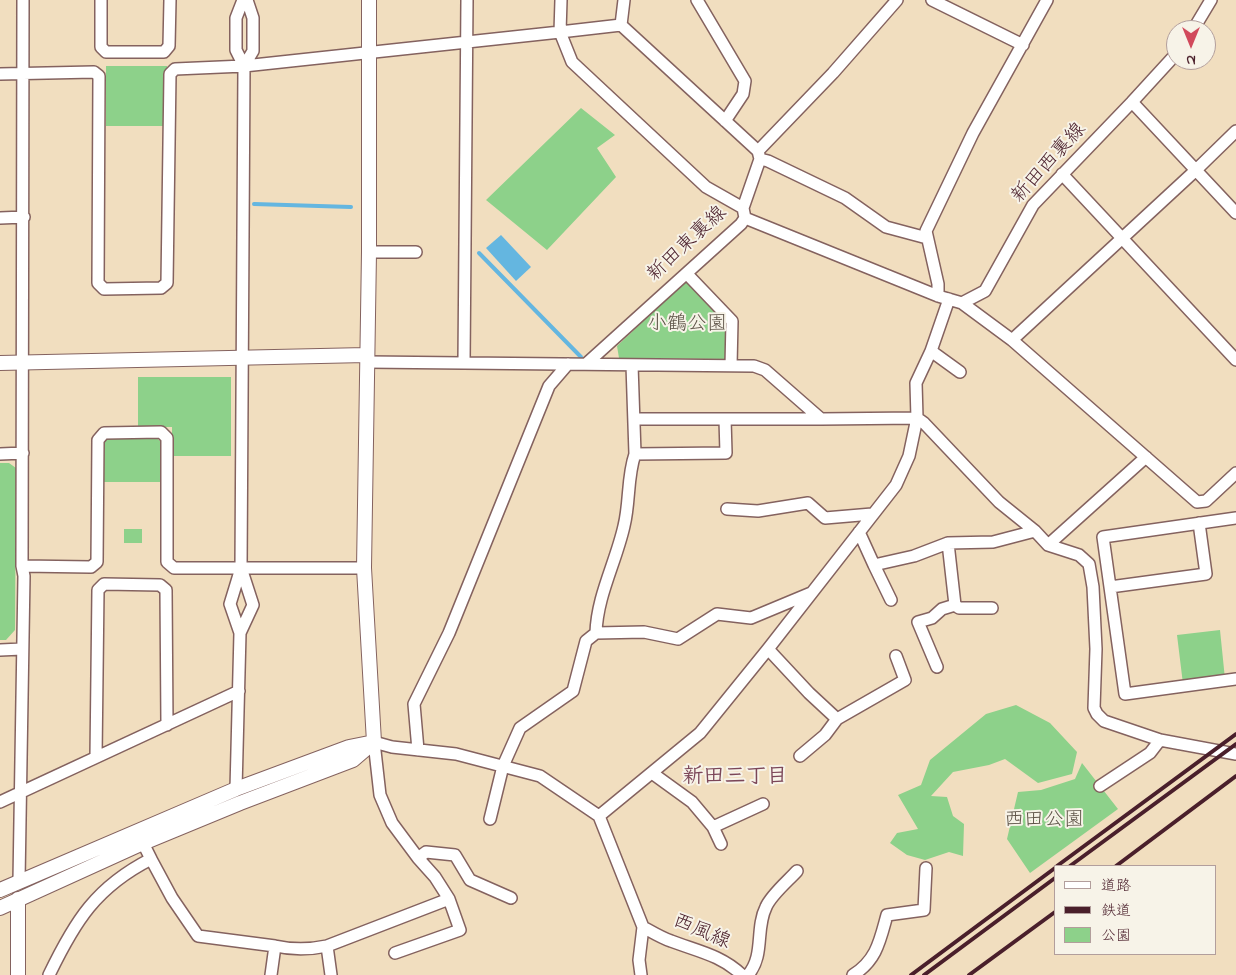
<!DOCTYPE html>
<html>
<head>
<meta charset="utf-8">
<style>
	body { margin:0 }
	#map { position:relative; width:1236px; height:975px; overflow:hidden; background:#f1debf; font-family:"Indie Flower","Klee One",sans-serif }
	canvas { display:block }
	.legend { position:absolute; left:1054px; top:865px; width:162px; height:90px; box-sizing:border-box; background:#f7f3e8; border:1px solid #b29e9c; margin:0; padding:6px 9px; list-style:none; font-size:15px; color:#4a1f2b }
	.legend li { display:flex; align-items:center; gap:10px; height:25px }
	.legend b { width:25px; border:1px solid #b29e9c }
	.north { position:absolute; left:1166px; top:20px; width:50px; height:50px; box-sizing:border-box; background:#f7f3e8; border:1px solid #b29e9c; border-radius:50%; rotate:180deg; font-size:14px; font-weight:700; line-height:20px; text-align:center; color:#4a1f2b }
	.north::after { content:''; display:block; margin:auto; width:18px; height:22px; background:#d1495b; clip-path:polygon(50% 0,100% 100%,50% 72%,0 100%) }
</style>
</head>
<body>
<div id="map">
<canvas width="1236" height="975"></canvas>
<ul class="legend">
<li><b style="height:6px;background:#fff"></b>道路</li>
<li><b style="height:6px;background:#4a1f2b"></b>鉄道</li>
<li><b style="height:14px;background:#8dd18a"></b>公園</li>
</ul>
<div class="north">N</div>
</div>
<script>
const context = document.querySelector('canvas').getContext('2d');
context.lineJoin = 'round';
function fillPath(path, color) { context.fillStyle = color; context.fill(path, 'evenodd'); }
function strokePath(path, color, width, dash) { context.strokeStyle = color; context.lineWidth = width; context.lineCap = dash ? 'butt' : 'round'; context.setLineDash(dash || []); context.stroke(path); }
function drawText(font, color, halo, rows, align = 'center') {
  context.font = font + ' "Indie Flower","Klee One",sans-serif'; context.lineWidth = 4; context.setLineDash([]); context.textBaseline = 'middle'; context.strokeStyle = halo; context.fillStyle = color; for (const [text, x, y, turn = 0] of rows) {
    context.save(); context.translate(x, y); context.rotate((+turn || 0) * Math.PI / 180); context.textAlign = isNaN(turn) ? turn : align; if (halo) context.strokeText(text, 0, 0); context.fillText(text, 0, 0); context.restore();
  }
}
fillPath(new Path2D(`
	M 106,66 L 167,66 L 167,126 L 106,126 Z
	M 581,108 L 615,135 L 597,148 L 616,177 L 547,250 L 486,200 Z
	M 687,280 L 730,323 L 729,359 L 619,358 L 617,346 Z
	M 138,377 L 231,377 L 231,456 L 172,456 L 172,427 L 138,427 Z
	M 155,437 L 163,443 L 163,482 L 103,482 L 103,445 L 107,438 Z
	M 0,463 L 9,463 L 16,468 L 15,630 L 6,640 L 0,640 Z
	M 124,529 L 142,529 L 142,543 L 124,543 Z
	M 1220,630 L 1225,679 L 1183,684 L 1177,635 Z
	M 1016,705 L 1050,723 L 1077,752 L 1072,774 L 1038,783 L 1005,759 L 989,765 L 953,772 L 931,796 L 947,797 L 953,816 L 964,824 L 963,856 L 949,852 L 925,860 L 907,855 L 890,843 L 897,833 L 918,829 L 898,795 L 921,785 L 930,760 L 986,714 Z
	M 1082,763 L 1118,809 L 1030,873 L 1007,839 L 1018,792 L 1041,790 L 1075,779 Z`), '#8dd18a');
fillPath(new Path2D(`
	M 501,235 L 531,267 L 516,281 L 486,248 Z`), '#64b6e0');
strokePath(new Path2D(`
	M 254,204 L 351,207
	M 479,253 L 581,357`), '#64b6e0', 4);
const minor = new Path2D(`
	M 101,0 L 101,47 L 106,52 L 164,52 L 169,46 L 170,0
	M 561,0 L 560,32 L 621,25 L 758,151
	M 697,0 L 745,81 L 743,94 L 725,121
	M 932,0 L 1023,45
	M 621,25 L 624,0
	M 1193,30 L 1211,0
	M 244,66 L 253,51 L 253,18 L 247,0
	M 0,74 L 94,72 L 99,76 L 98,283 L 104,289 L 161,288 L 167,283 L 170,74 L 175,69 L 244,66 L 560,32 L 572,62 L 706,187 L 743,208
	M 1132,102 L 1236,213
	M 760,159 L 768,161 L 845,198 L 886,227 L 927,238
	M 1062,174 L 1236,360
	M 0,218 L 24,217
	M 745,218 L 938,296 L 962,303 L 1012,340 L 1197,502 L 1206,501 L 1236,473
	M 369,252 L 416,252
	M 687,274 L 732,321 L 731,366
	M 938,296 L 938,284 L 926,231 L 973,133 L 1047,0
	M 962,303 L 985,291 L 1033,205 L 1132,102 L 1176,54
	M 1012,340 L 1196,170 L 1236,131
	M 931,351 L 960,372
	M 367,362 L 754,366 L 765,370 L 821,419 L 917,418 L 916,383 L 931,351 L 949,299
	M 464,363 L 467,0
	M 586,364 L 741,224 L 745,218 L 743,208 L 760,159 L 758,151 L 833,73 L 897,0
	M 635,419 L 821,419
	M 0,454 L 23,453
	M 635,454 L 726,453 L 725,419
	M 727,509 L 758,511 L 808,503 L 825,518 L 872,514
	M 1236,518 L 1103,537 L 1125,694 L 1236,679
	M 859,532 L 874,565 L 914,556 L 948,543 L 993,542 L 1035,531
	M 948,543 L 955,605 L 959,608 L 992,608
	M 1048,545 L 1146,457
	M 874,565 L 891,600
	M 22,566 L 91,567 L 97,562 L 98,440 L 104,433 L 161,432 L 167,438 L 167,562 L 174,568 L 364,568
	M 1110,587 L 1206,574 L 1199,523
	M 240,633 L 253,605 L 241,568
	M 596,633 L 644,632 L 678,639 L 717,614 L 751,618 L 811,593
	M 768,649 L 809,693 L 837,719 L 825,735 L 800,756
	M 0,650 L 22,649
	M 937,667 L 918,622 L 932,618 L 942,609 L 955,605
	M 837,719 L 905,680 L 896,656
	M 418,750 L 414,704 L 449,633 L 549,386 L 568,364
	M 96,757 L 98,590 L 104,584 L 160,585 L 166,590 L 167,725
	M 652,773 L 692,802 L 713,827 L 763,804
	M 1100,786 L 1150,753 L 1160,740
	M 236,789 L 240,633 L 230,604 L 241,568 L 244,66 L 236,50 L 236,18 L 243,0
	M 0,802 L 239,691
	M 599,816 L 700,733 L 768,649 L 896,485 L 909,456 L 917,418 L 924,423 L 999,502 L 1035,531 L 1048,545 L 1079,555 L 1089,564 L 1093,587 L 1096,649 L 1094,708 L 1097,714 L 1104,721 L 1160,740 L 1236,754
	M 490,819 L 503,766 L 520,728 L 573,691 L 586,641 L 596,633 C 597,596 616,562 624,526 C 630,502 627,477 635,454 L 632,365
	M 713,827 L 721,844
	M 418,858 L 426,852 L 455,855 L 470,880 L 511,898
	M 151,859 L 172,898 L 198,936 L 275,946
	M 19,881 L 24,576 L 22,566 L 23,0
	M 643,927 C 652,932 662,938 671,941 C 697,951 721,955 742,975
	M 327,946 L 331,975
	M 395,953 L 460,930 L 449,899 L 435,877 L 418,858 L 392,823 L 380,795 L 374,742 L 392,747 L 456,754 L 540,776 L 599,816 L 643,927 L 639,960 L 641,975
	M 49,975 C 75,921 96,887 151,859 L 143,843
	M 271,975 L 275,946 C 293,950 308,950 327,946 L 449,899
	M 748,975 C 765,955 755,929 766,907 C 771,895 788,881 797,871
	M 853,975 C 877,960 880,940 887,915 L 924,910 L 926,868`);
const tertiary = new Path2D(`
	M 369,0 L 369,252 L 364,568 L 374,742
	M 0,363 L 366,355
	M 0,890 L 236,789 L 349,747 L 374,742
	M 0,908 L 143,843 L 240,803 L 353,760 L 374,742
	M 18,975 L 18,899`);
strokePath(minor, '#84625f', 14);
strokePath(tertiary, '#84625f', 16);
strokePath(minor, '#fff', 11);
strokePath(tertiary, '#fff', 14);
strokePath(new Path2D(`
	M 1057,866 L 1236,734
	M 1070,866 L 1236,744
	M 1116,866 L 1236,776
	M 911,975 L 1055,868
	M 924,975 L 1055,878
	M 969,975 L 1055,912`), '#4a1f2b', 4);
drawText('20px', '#4a1f2b', '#f7f3e8', [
	["新田西裏線",1050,164,-48],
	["新田東裏線",688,245,-43],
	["西風線",701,933,23]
]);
drawText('20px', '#5e5448', '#f7f3e8', [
	["小鶴公園",687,326],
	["西田公園",1044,822]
]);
drawText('bold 21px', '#7b4658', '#f7f3e8', [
	["新田三丁目",735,779]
]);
</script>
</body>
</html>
